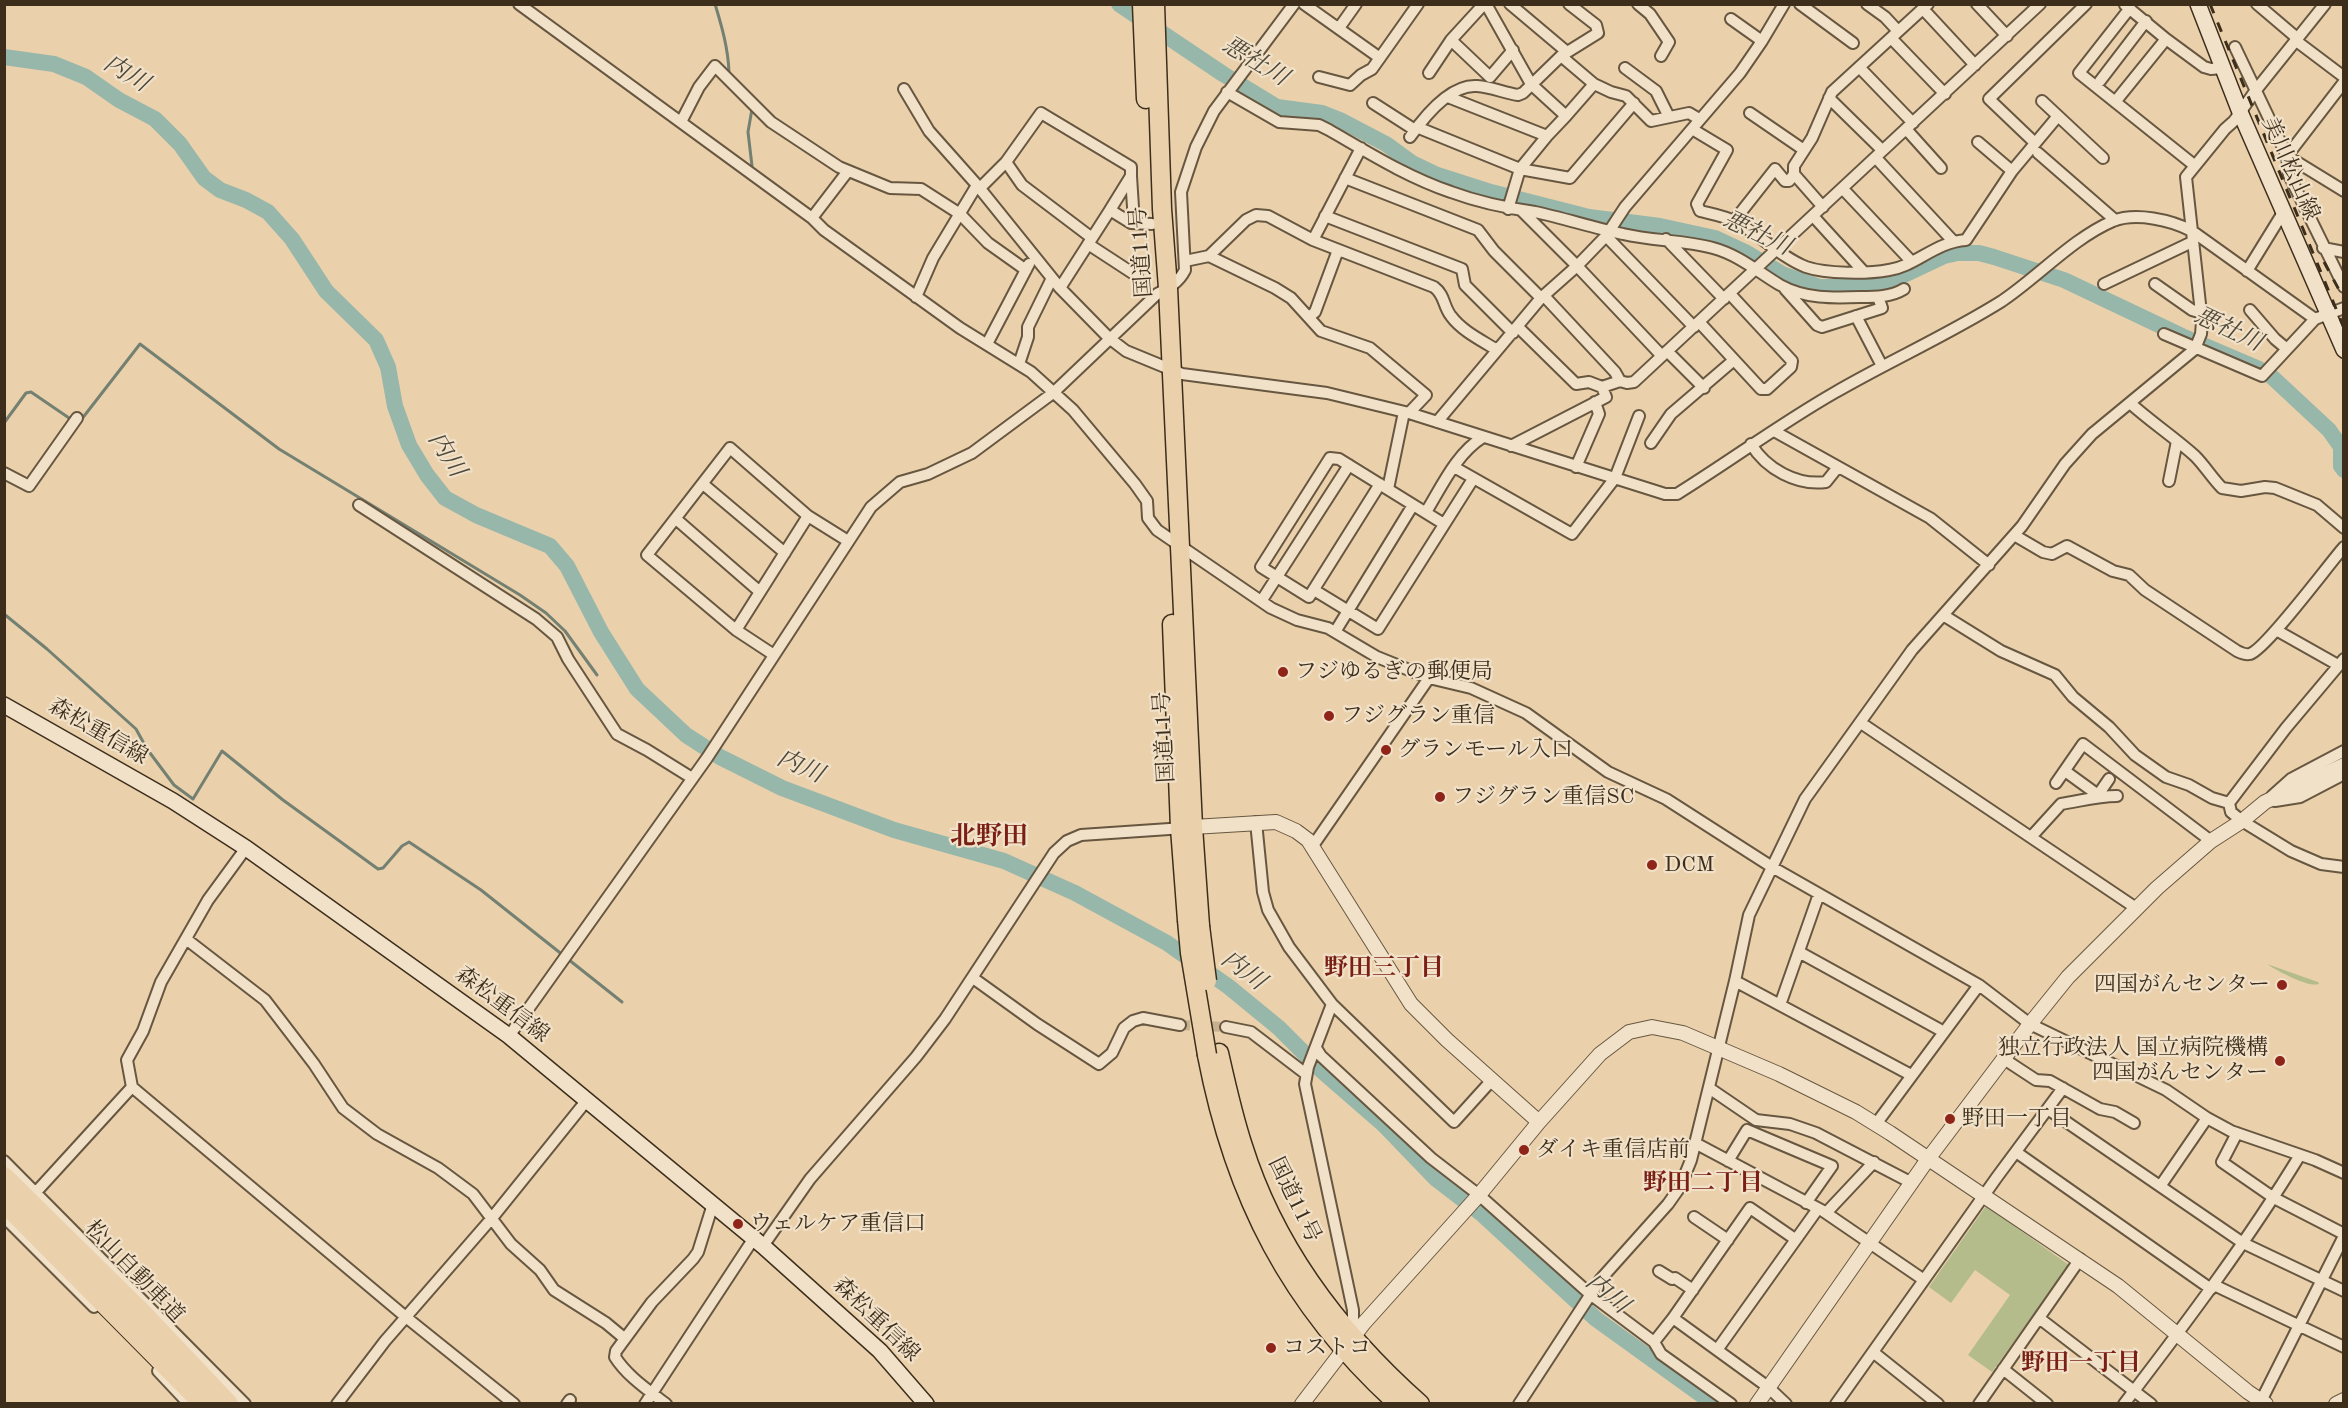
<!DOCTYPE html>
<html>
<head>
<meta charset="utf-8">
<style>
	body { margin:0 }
	#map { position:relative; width:2348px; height:1408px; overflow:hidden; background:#ead1ac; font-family:"Old Standard TT",serif }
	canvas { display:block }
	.frame { position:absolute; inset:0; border:6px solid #3d2e1c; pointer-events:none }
</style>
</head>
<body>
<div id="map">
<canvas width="2348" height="1408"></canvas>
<div class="frame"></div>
</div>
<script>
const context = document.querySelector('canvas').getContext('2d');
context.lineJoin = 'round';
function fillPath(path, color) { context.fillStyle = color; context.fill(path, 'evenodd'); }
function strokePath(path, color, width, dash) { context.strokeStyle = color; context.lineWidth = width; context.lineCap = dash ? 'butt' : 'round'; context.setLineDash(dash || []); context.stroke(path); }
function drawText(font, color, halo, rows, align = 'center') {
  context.font = font + ' "Old Standard TT","Noto Serif JP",serif'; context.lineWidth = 4.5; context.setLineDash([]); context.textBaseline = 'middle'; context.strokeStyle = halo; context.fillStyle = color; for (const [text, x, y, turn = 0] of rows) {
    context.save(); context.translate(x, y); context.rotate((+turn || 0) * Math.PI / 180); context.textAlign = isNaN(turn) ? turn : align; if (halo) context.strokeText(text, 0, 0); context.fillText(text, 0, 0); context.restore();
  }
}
fillPath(new Path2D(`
	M 2267,964 L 2318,982 L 2319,984 C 2308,988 2276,970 2267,964 Z
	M 1986,1206 L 2069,1265 L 1992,1372 L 1968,1355 L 2010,1295 L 1975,1270 L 1951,1303 L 1929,1287 Z`), '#b4bc8c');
strokePath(new Path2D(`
	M 715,4 C 722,27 728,48 729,72
	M 752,166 L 748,132 L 752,109
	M 81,420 L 140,344 L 279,449 L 520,595 L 546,613 L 565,631 L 597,675
	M 4,423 L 26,393 L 31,392 L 72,420
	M 4,614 L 47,649 L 136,729 L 147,749 L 174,785 L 193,799 L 222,751 L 283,800 L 378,869 L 383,868 L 402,846 L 409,842 L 481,890 L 622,1002`), '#748072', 3);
strokePath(new Path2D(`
	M 1119,4 L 1223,74 L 1277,107 L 1322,113 L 1342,121 L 1386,144 L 1412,163 L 1435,174 L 1491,192 L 1589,217 L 1660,226 L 1715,238 L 1745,252 L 1782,274 L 1820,287 L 1873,287 L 1889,282 L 1944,256 L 1958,253 L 1979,253 L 1994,257 L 2064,280 L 2182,336 L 2257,368 L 2271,376 L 2329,430 L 2341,447 L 2341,466 L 2344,470
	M 4,57 L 54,64 L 86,77 L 119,100 L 155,119 L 180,144 L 204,178 L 220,190 L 246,200 L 268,212 L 292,239 L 326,291 L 376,340 L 388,367 L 395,406 L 409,445 L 427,475 L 445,498 L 476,515 L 550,546 L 567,566 L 601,632 L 637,689 L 686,735 L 720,757 L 782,788 L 894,830 L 1004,861 L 1075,893 L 1167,943 L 1229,987 L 1279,1028 L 1322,1071 L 1384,1125 L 1436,1179 L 1483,1215 L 1596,1319 L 1714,1404`), '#98b7ab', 16);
strokePath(new Path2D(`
	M 1180,1025 L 1226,1027`), '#c7b08f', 10, [10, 5]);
const minor = new Path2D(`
	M 519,4 L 812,218 L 824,230 L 960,328 L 1031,372 L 1073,410 L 1135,484 L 1147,501 L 1148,518 L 1157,530 L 1271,608 L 1297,620 L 1328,628 L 1377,657 L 1429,678 L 1471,688 L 1526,713 L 1608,772 L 1666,799 L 1772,867 L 1979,985 L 2030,1024 L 2166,1090 L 2207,1118 L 2231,1131 L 2315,1160 L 2344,1173
	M 1304,4 L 1380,58
	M 1486,4 L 1531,84 L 1566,116 L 1547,136 L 1520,169 L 1508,209
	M 1510,4 L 1567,52
	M 1638,4 L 1650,14 L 1669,42 L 1661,56
	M 1800,4 L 1853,43
	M 1867,4 L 1885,17 L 1898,31
	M 1977,4 L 2007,36
	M 2257,4 L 2297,38
	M 2125,5 L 2166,39 L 2204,67 L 2211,69 L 2222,68
	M 2130,8 L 2079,73 L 2194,165
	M 1923,9 L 1975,65
	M 1731,19 L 1762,41
	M 1339,28 L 1356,4
	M 1891,38 L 1945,94
	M 1451,40 L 1490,77 L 1513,50
	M 2295,40 L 2344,77
	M 2235,47 L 2287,156 L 2344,191
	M 1561,56 L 1594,84 L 1611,92 L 1626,96 L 1651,121 L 1689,113 L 1699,119
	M 1859,67 L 1913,123
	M 1625,68 L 1656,91 L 1669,117
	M 1429,73 L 1451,40 L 1484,4
	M 1319,77 L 1350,85 L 1361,75 L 1372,69 L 1418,4
	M 2100,81 L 2146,21
	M 2344,82 L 2287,156 L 2289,175 L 2344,287
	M 904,89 L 929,131 L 977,185 L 1060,288 L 1109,338 L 1126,351 L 1182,374 L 1327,393 L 1409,413 L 1665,494 L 1677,494 C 1730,461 1780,424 1834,393 C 1889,361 1948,335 2002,301 C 2038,277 2073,238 2113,221 C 2136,212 2171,220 2192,231 L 2315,319 L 2344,308
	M 1227,92 L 1279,122 L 1319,125 L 1329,130 C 1369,153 1407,177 1451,192 C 1478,202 1506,208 1535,212 C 1564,218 1593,228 1623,234 C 1653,241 1683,240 1713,248 C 1739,255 1758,272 1780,285 C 1805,299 1833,298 1860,297 C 1876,297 1891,297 1904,289
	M 1448,97 L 1547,136
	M 1829,98 L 1882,150
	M 2042,101 L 2103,158
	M 2115,102 L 2166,39
	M 1373,103 L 1415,130
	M 1750,113 L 1804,150
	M 1566,116 L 1594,84
	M 681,122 L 699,87 L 715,66 L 771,122 L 839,167 L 890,188 L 921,189 L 960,214 L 988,243 L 1026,270
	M 1419,128 L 1520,169 L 1570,178 L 1634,103
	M 1692,129 L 1727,150 L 1697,204 L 1700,211 C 1712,214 1725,216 1736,222 C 1760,234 1780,257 1806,267 C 1826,274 1868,274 1889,270 C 1916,266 1935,242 1966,240 L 2012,171 L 2058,116
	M 1906,129 L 1941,168
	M 1410,137 C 1424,117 1450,84 1477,86 C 1492,87 1504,93 1518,95 L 1523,93 L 1561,56 L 1598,33 L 1596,25 L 1569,4
	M 1978,142 L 2012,171
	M 2034,142 L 1989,99 L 2086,4
	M 2038,153 L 2115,220
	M 1876,158 L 1953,241
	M 1006,162 L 1022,185 L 1092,238
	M 1794,174 L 1823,207
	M 1131,176 L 1134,223
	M 1345,178 L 1478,230 L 1494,251 L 1541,298
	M 980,188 L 1006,162 L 1041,113 L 1131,167 L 1131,176 L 1110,210 L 1131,223 L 1152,224
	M 1843,189 L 1911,261
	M 1522,211 L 1577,266 L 1662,356
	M 1325,216 L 1462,269 L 1465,285 L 1513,333
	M 1813,216 L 1863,271
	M 812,218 L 848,171
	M 1734,221 L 1775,169 L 1785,181 L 1789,181 L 1794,174 L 1794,166 L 1812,138 L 1832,92 L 1928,4
	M 1606,236 L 1694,327
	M 1666,239 L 1724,299
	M 1313,240 L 1361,148
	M 1088,244 L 1137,276
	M 2323,248 L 2344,252
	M 1209,256 L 1246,220 L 1256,215 L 1268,216 L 1313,240 L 1434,287 C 1445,295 1443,306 1451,316 C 1462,331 1481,340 1497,350
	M 1185,261 L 1209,256 L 1275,288 L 1291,298 L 1321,331 L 1370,348 L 1426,395 L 1409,413
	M 2247,271 L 2284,211
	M 2104,284 L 2192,242
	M 2155,284 L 2192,310 L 2202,313
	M 1060,288 L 1110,210
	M 1785,289 L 1817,325 L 1822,327 L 1882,308 L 1878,297
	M 916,297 L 933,258 L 977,185
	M 1545,297 L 1615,372 L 1620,381
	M 2250,310 L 2275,339 L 2287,349
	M 1856,316 L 1882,366
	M 1309,317 L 1315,312 L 1338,250
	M 1700,323 L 1761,389 L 1767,389 L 1791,367 L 1792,361 L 1730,294
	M 1518,327 L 1576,384 L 1589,382 L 1602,387
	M 2164,334 L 2262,376 L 2315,319
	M 987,344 L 1029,264
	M 1667,351 L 1704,388
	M 1019,364 L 1028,337 L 1028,327 L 1052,278
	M 2130,403 C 2151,422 2174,437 2195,456 C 2205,466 2212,478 2222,488 L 2241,491 L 2265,487 L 2275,488 L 2317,505 L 2344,528
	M 1437,422 L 1541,298 L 1577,266 L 1606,236 L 1625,207 L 1740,73 L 1762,41 L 1784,4
	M 1774,431 L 1930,518 L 1989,565
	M 1651,443 L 1671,414 L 1734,360
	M 1751,444 C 1766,469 1797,486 1826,482 L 1838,467
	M 1511,446 L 1606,397 L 1602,387 L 1620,381 L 1627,383 L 1634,382 L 2040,4
	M 1454,467 L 1572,534 L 1615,478 L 1639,416
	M 1576,467 L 1599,414 L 1595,402
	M 4,473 L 29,486 L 77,418
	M 2169,481 L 2177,441
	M 703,484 L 785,553
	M 1380,484 L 1309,597 L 1261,567 L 1330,458 L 1339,459 L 1444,524
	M 1388,489 L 1404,412
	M 359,505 L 536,619 L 557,637 L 568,659 L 617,734 L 647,750 L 692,778
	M 1426,512 C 1442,486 1456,454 1483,437
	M 676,519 L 760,592
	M 2014,535 L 2043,552 L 2052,554 L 2067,546 L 2113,571 L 2129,575 L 2145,590 L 2237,651 C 2241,653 2246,655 2250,654 C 2266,649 2329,564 2344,547
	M 1314,590 L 1378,629 L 1473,479
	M 1262,600 L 1349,465
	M 1943,615 L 2001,651 L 2055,675 L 2073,697 L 2109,727 L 2135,755 L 2166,777 L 2189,785 L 2212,798 L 2229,803
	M 736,630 L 808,516
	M 2276,630 L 2338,665
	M 1335,632 L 1413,505
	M 774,655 L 736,630 L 647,555 L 730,448 L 808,516 L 848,541
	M 2344,659 L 2286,728 L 2229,803 L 2231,812 L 2242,821 L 2291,851 L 2321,864 L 2344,867
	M 1861,723 L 2136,908
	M 2065,771 L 2098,795 L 2109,779
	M 2056,783 L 2083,744 L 2211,841
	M 2272,796 L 2291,779 L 2344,751
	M 2275,801 L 2300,797 L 2344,774
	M 1256,822 L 1263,892 L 1268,910 L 1289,947 L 1332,1004 L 1454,1122 L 1492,1080
	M 2031,837 L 2061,804 C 2080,801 2098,796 2117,796
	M 1312,847 L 1429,678
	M 246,848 L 208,900 L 161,982 L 143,1031 L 127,1060 L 132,1087 L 407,1318 L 514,1404
	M 186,939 L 265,1000 L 314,1064 L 343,1108 L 377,1134 L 438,1168 L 473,1194 L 511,1244 L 540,1270 L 554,1290 L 606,1323 L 624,1338
	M 1799,952 L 1944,1032
	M 973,978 L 1037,1024 L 1099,1064 L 1112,1053 L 1124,1028 L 1133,1021 L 1143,1018 L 1180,1025
	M 1735,981 L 1911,1075
	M 1332,1004 L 1308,1067 L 1305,1084 L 1353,1310 L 1353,1335
	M 1780,1005 L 1819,894
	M 1226,1027 L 1251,1032 L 1306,1074
	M 509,1036 L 707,758 L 871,507 L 900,482 L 928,474 L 972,453 L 1053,393 L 1157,294 C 1169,288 1179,282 1185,270 L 1181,192 L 1196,147 L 1214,111 L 1294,4
	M 1316,1048 L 1321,1056 L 1431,1158 L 1479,1195 L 1590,1294 L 1654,1342 L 1673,1318 L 1768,1387 L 1786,1404
	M 2004,1059 L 2036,1080 L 2050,1081 L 2100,1109 L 2115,1112 L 2134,1123
	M 1709,1088 L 1756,1120 L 1790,1124 L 1816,1133 L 1912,1183
	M 2049,1110 L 2243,1243 L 2344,1291
	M 1876,1124 L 1979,985
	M 2237,1133 L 2222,1162 L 2274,1198 L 2344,1234
	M 1695,1143 L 1823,1211 L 1924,1280
	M 2016,1152 L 2211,1289
	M 4,1161 L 245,1404
	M 1728,1161 L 1747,1130 L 1832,1166 L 1806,1203
	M 2161,1185 L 2207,1118
	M 37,1191 L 132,1087
	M 1826,1213 L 1874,1162
	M 4,1217 L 94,1307
	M 1694,1217 L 1728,1240
	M 763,1246 L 810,1179 L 916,1057 L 945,1019 L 1054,853 L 1067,841 L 1081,835 L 1184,828
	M 1659,1271 L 1672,1279 L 1675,1278 L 1693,1290
	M 2214,1285 L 2344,1347
	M 1673,1318 L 1750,1208 L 1795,1239
	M 2039,1318 L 2151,1404
	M 1654,1342 L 1661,1354 L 1731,1404
	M 1717,1350 L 1817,1210
	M 1873,1352 L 1938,1404
	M 2003,1369 L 2047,1404
	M 158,1371 L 189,1404
	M 2261,1401 L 2344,1236
	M 337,1404 L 385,1341 L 492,1218 L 587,1100
	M 567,1404 L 570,1400
	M 645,1404 L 754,1238
	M 666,1404 C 648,1390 627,1376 615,1357 L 616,1351 L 652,1302 L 693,1259 L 698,1252 L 713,1204
	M 1519,1404 L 1600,1280 L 1668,1204 L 1680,1187 L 1691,1160 L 1735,981 L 1749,915 L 1805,799 L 1912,650 L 2022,526 L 2065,464 L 2092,434 L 2195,349 L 2201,334 L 2202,322 L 2186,177 L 2225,129 L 2234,121 L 2256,90 L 2325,4
	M 1836,1404 L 1997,1177 L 2063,1088
	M 1979,1404 L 2080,1259
	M 2124,1404 C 2186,1323 2247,1242 2300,1155`);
const tertiary = new Path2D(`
	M 1193,827 L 1276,822 L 1296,831 L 1308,840 L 1411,1004 L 1447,1040 L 1539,1122
	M 1302,1404 L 1364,1323 L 1479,1195 L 1539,1122 L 1600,1054 L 1629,1032 L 1652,1027 L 1683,1033 L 1779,1074 L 1856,1112 L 1890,1133 L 2118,1286 L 2248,1392 L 2266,1404
	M 1757,1404 L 1928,1159 L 2030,1024 L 2068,977 L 2157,888 L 2211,841 L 2242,821 L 2265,802 L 2344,765
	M 2336,1404 L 2344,1400`);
const secondary = new Path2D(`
	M 2198,4 L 2240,112 L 2344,350
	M 4,705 L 173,801 L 246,848 L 509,1036 L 763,1246 L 880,1351 L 926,1404`);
const trunk = new Path2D(`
	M 1142,4 L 1146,99
	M 1155,4 L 1162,209 L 1168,288 L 1193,827 L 1200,926
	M 1172,624 L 1180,828 L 1187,920
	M 1219,1053 C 1226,1084 1233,1116 1243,1146 C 1275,1248 1341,1334 1420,1404
	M 1207,1055 C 1234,1196 1290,1306 1398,1404`);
const motorway = new Path2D(`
	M 4,1177 L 138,1309 L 228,1404
	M 4,1202 L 204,1404`);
strokePath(minor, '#685740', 14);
strokePath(tertiary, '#685740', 16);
strokePath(secondary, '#3d2e1c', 18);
strokePath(trunk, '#3d2e1c', 21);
strokePath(motorway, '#3d2e1c', 22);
strokePath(minor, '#f1e1c9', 10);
strokePath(tertiary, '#f1e1c9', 14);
strokePath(secondary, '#f1e1c9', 15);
strokePath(trunk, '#ead1ac', 18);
strokePath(motorway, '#ead1ac', 20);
strokePath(new Path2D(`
	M 2210,4 L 2344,328
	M 2324,262 L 2344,299`), '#3d2e1c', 3, [10, 10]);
const trunkBridge = new Path2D(`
	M 1187,920 L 1190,953 L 1207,1055
	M 1200,926 L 1207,981`);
strokePath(trunkBridge, '#3d2e1c', 21, []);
strokePath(trunkBridge, '#ead1ac', 18);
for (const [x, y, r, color] of [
	[1283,672,6,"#8f2418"],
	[1329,716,6,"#8f2418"],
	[1386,750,6,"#8f2418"],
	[1440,797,6,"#8f2418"],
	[1652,865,6,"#8f2418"],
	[2282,985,6,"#8f2418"],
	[2280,1061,6,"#8f2418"],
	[1950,1119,6,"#8f2418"],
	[1524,1150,6,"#8f2418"],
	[738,1224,6,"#8f2418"],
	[1271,1348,6,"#8f2418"]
]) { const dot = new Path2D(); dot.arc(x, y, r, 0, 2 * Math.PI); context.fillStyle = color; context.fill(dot); strokePath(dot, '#f1e1c9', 2); }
drawText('22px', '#3d2e1c', '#f1e1c9', [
	["美川松山線",2290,169,66],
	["国道11号",1142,252,-94],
	["森松重信線",98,732,30],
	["国道11号",1165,737,-93],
	["森松重信線",502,1005,37],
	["国道11号",1294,1200,64],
	["松山自動車道",134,1272,46],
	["森松重信線",876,1320,44]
]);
drawText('22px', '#3d2e1c', '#f1e1c9', [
	["フジゆるぎの郵便局",1295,672],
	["フジグラン重信",1341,716],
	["グランモール入口",1398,750],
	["フジグラン重信SC",1452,797],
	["DCM",1664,865],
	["四国がんセンター",2270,985,"right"],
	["独立行政法人 国立病院機構",2268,1048,"right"],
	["四国がんセンター",2268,1073,"right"],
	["野田一丁目",1962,1119],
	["ダイキ重信店前",1536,1150],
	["ウェルケア重信口",750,1224],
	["コストコ",1283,1348]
], 'left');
drawText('italic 24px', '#4f4939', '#f1e1c9', [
	["悪社川",1255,62,31],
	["内川",126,74,31],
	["悪社川",1757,234,25],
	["悪社川",2228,330,25],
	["内川",446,455,58],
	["内川",800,767,24],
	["内川",1243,971,37],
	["内川",1607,1294,40]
]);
drawText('bold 24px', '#7a1f14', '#f1e1c9', [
	["野田三丁目",1384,969],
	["野田二丁目",1703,1184],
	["野田一丁目",2081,1364]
]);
drawText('bold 26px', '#7a1f14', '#f1e1c9', [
	["北野田",989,837]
]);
</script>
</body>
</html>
